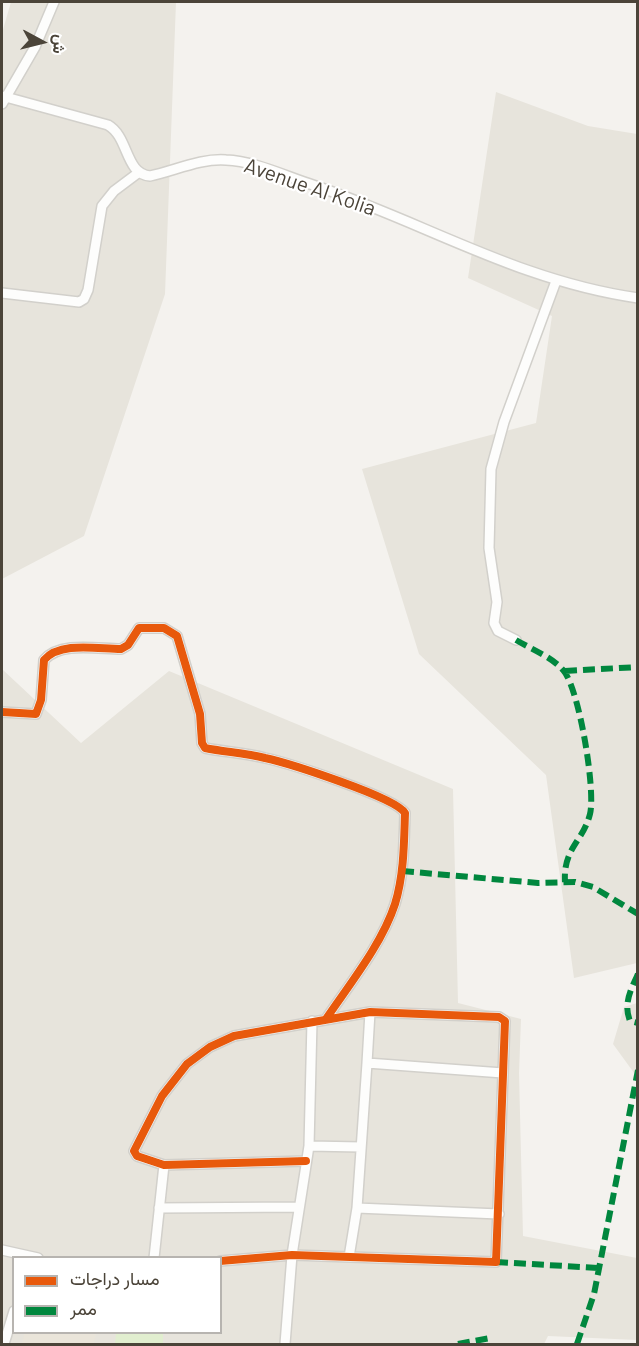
<!DOCTYPE html>
<html>
<head>
<meta charset="utf-8">
<style>
	body { margin:0 }
	#map { position:relative; width:639px; height:1346px; overflow:hidden; background:#f4f2ee; font-family:Barlow,Vazirmatn,sans-serif }
	canvas { display:block }
	.frame { position:absolute; inset:0; border:3px solid #4b4439; pointer-events:none }
	.legend { position:absolute; left:12px; top:1256px; width:210px; height:78px; box-sizing:border-box; background:#fff; border:2px solid #b7b4b0; margin:0; padding:8px 10px; list-style:none; font-size:18px; color:#4b4439 }
	.legend li { display:flex; align-items:center; gap:12px; height:30px }
	.legend b { width:30px; border:2px solid #b7b4b0 }
	.north { position:absolute; left:12px; top:12px; width:60px; height:60px; -webkit-text-stroke:4px #fff; paint-order:stroke; rotate:97deg; font-size:16px; font-weight:700; line-height:24px; text-align:center; color:#4b4439 }
	.north::after { content:''; display:block; margin:auto; width:21px; height:27px; background:#4b4439; clip-path:polygon(50% 0,100% 100%,50% 72%,0 100%) }
</style>
</head>
<body>
<div id="map">
<canvas width="639" height="1346"></canvas>
<div class="frame"></div>
<ul class="legend">
<li><b style="height:8px;background:#e8590c"></b>مسار دراجات</li>
<li><b style="height:8px;background:#00873e"></b>ممر</li>
</ul>
<div class="north">ش</div>
</div>
<script>
const context = document.querySelector('canvas').getContext('2d');
context.lineJoin = 'round';
function fillPath(path, color) { context.fillStyle = color; context.fill(path, 'evenodd'); }
function strokePath(path, color, width, dash) { context.strokeStyle = color; context.lineWidth = width; context.lineCap = dash ? 'butt' : 'round'; context.setLineDash(dash || []); context.stroke(path); }
function drawText(font, color, halo, rows, align = 'center') {
  context.font = font + ' Barlow,sans-serif'; context.lineWidth = 4.5; context.setLineDash([]); context.textBaseline = 'middle'; context.strokeStyle = halo; context.fillStyle = color; for (const [text, x, y, turn = 0] of rows) {
    context.save(); context.translate(x, y); context.rotate((+turn || 0) * Math.PI / 180); context.textAlign = isNaN(turn) ? turn : align; if (halo) context.strokeText(text, 0, 0); context.fillText(text, 0, 0); context.restore();
  }
}
fillPath(new Path2D(`
	M 11,2 L 176,2 L 165,294 L 84,536 L 2,579 L 2,33 Z
	M 496,92 L 588,126 L 637,134 L 637,963 L 574,978 L 546,775 L 419,654 L 362,469 L 536,423 L 552,316 L 468,278 Z
	M 2,669 L 81,743 L 169,671 L 453,789 L 458,1003 L 521,1019 L 519,1073 L 523,1236 L 637,1258 L 637,1340 L 548,1336 L 544,1344 L 2,1344 ZM 14,1258 L 220,1258 L 220,1332 L 14,1332 Z
	M 637,1003 L 638,1003 L 637,1077 L 613,1044 L 624,1007 Z`), '#e7e4dc');
fillPath(new Path2D(`
	M 24,1333 L 24,1332 L 96,1333 L 94,1344 L 22,1344 Z`), '#eae5da');
fillPath(new Path2D(`
	M 116,1333 L 163,1333 L 163,1344 L 115,1344 Z`), '#e1eecf');
const minor = new Path2D(`
	M 2,96 L 108,125 C 129,137 125,174 150,176 C 174,171 201,158 226,160 C 254,161 285,176 313,185 C 424,222 518,281 638,298
	M 2,104 L 35,47 L 54,2
	M 2,293 L 79,302 L 84,299 L 88,290 L 102,206 L 114,191 L 138,173
	M 516,640 L 498,631 L 494,623 L 497,602 L 489,548 L 491,469 L 504,422 L 556,281
	M 2,712 L 36,714 L 41,700 L 44,660 C 60,641 98,649 121,649 L 128,645 L 139,628 L 164,628 L 177,636 L 200,714 L 202,743 L 205,748 C 225,752 245,753 265,758 C 288,763 395,797 405,813 C 404,843 404,875 395,904 C 382,944 349,985 326,1019
	M 367,1063 L 370,1012
	M 309,1146 L 361,1147
	M 159,1208 L 299,1207
	M 499,1214 L 357,1208 L 367,1063 L 503,1073
	M 2,1250 L 38,1258
	M 349,1257 L 357,1208
	M 154,1258 L 164,1165
	M 220,1261 L 292,1255 L 496,1262 L 505,1021 L 499,1017 L 370,1012 L 234,1036 L 210,1047 L 187,1064 L 162,1096 L 134,1151 L 137,1156 L 164,1165 L 306,1161
	M 4,1344 L 14,1311
	M 285,1344 L 292,1255 L 309,1146 L 312,1021`);
strokePath(minor, '#d2d0cb', 12);
strokePath(minor, '#fdfdfc', 9);
strokePath(new Path2D(`
	M 516,640 C 531,649 552,657 563,670 C 579,687 596,791 590,814 C 583,842 563,848 565,882
	M 565,671 L 638,667
	M 402,871 L 538,883 L 575,882 L 593,887 L 638,914
	M 638,974 C 631,989 623,1004 630,1021 L 638,1023
	M 496,1262 L 599,1268
	M 458,1344 L 490,1338
	M 577,1344 L 594,1294 L 638,1070`), '#00873e', 6, [12, 6]);
strokePath(new Path2D(`
	M 2,712 L 36,714 L 41,700 L 44,660 C 60,641 98,649 121,649 L 128,645 L 139,628 L 164,628 L 177,636 L 200,714 L 202,743 L 205,748 C 225,752 245,753 265,758 C 288,763 395,797 405,813 C 404,843 404,875 395,904 C 382,944 349,985 326,1019
	M 220,1261 L 292,1255 L 496,1262 L 505,1021 L 499,1017 L 370,1012 L 234,1036 L 210,1047 L 187,1064 L 162,1096 L 134,1151 L 137,1156 L 164,1165 L 306,1161`), '#e8590c', 8);
drawText('21px', '#4b4439', '#fff', [
	["Avenue Al Kolia",310,187,19]
]);
</script>
</body>
</html>
